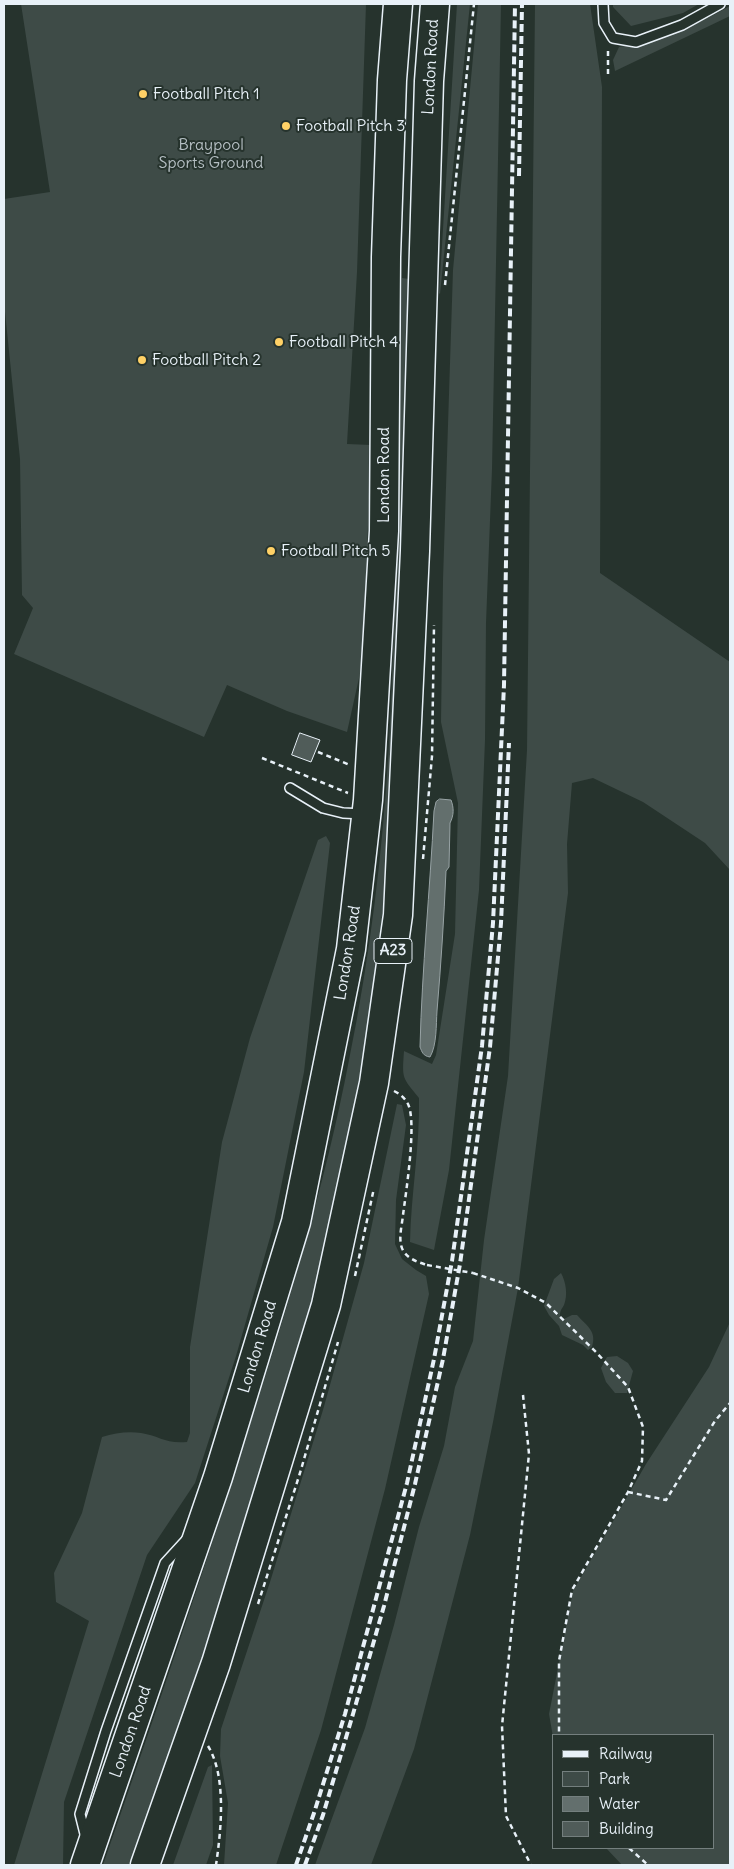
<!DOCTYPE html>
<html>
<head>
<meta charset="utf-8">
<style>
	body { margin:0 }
	#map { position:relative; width:734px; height:1869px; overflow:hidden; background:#26332d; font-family:Delius,sans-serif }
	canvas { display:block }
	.frame { position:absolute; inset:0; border:5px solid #e8f1f8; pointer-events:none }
	.legend { position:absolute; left:552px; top:1734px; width:162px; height:115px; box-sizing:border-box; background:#26332d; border:1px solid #747f7e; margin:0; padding:6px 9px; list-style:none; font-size:15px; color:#e8f1f8 }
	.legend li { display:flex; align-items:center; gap:10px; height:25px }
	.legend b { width:25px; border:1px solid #747f7e }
</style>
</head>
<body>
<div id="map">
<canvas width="734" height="1869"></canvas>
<div class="frame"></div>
<ul class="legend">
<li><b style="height:6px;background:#e8f1f8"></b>Railway</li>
<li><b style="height:14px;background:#3e4b47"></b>Park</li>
<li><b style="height:14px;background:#636f6d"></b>Water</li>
<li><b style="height:14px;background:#505c59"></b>Building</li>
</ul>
</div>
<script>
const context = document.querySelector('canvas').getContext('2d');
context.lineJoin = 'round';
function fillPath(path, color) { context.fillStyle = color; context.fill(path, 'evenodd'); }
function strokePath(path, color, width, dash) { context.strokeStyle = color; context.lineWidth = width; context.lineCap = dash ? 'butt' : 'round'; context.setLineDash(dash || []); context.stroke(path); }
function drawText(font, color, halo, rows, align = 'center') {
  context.font = font + ' Delius,sans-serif'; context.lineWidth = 4; context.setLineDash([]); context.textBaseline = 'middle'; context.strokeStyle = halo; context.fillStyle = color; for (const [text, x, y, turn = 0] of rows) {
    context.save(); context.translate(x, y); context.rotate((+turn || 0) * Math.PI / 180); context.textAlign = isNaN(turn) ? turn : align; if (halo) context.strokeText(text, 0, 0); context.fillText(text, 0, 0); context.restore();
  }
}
fillPath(new Path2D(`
	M 21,4 L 366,4 L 357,272 L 347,444 L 371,445 L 363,660 L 347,732 L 287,711 L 227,685 L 204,737 L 14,654 L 33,608 L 22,595 L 20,459 L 4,302 L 4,199 L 50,192 Z
	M 457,4 L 470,4 L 440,294 L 439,293 Z
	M 478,4 L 501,4 L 492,469 L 486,623 L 485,740 L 479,890 L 449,1170 L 434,1250 L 410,1242 C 411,1194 420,1146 419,1098 C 402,1077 402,1079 404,1051 L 432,1064 L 436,1055 L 455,934 L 458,803 L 441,722 L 443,580 L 453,270 Z
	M 535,4 L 590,4 L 602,87 L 600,573 L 730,662 L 730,870 L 705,843 L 643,802 L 593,778 L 572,783 L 567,844 L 568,893 L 518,1288 L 493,1422 L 470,1535 L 414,1749 L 371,1865 L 315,1865 L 365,1728 L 394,1625 L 419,1527 L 444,1446 L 455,1387 L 473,1341 L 484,1240 L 508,1076 L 527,750 Z
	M 613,4 L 699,4 L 683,13 L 631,26 L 613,7 Z
	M 730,6 L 730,16 L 615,71 L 613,60 L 619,47 C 660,41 694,26 730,6 Z
	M 402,278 L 409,279 C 407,404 403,529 398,654 C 395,735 393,817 384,898 C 374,992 359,1087 340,1180 C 320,1281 290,1380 260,1479 C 219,1609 175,1737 130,1865 L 103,1865 C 153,1721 202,1577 248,1431 C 287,1309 325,1186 349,1060 C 370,957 383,850 389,744 C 394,654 395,565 397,475 C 398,409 401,344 402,278 Z
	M 326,836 L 330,843 L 304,1072 L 273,1227 L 236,1356 L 195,1483 L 147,1555 L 64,1802 L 63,1865 L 14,1865 L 89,1621 L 56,1602 L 54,1573 L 82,1513 L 102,1437 C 115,1433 128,1431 141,1433 C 160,1436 165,1444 187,1442 L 190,1433 L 190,1347 L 222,1142 L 250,1038 L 318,840 Z
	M 397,1104 L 402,1105 L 406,1125 L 396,1200 L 395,1244 L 402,1259 L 416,1270 L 426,1276 L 429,1294 L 385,1489 L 321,1730 L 276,1865 L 224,1865 L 228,1803 L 220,1756 L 221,1729 L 270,1582 L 323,1410 L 364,1263 Z
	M 561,1273 C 566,1282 568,1295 564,1305 C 561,1310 560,1311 560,1316 L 564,1319 L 572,1315 L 577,1315 C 587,1326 597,1331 592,1347 L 588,1350 L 583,1345 L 562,1335 L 559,1326 L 549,1315 L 544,1306 L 554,1279 Z
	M 730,1322 L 730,1865 L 622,1865 L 606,1848 L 713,1848 L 713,1735 L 553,1735 L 553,1737 L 549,1714 L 573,1591 L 646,1464 L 709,1367 Z
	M 617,1356 L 628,1363 L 633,1371 L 627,1393 L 615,1393 L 606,1382 L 601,1368 L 607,1357 Z
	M 212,1765 L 213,1845 L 206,1865 L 173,1865 L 208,1767 Z`), '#3e4b47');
const water = new Path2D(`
	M 440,799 L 451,800 C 454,808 454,815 450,823 L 449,867 L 446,871 C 444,918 441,964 437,1011 C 436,1025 437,1045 430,1057 C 423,1056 422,1052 420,1047 C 422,968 430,890 434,811 L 436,802 Z`);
fillPath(water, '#636f6d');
strokePath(water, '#98a3a5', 1);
const building = new Path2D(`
	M 300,733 L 320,740 L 311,762 L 292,755 Z`);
fillPath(building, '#505c59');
strokePath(building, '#e8f1f8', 1);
const service = new Path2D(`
	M 603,4 L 604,23 L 613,38 L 636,42 L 682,25 L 720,4
	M 290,788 L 323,808 L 343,813 L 364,814
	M 86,1838 L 80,1814 L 106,1731 L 165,1563 L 187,1539`);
const trunk = new Path2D(`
	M 85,1865 L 218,1477 L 296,1222 L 351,949 L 368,800 L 384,531 L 386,257 L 392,80 L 398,4
	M 145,1865 L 216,1663 L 326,1305 L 374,1083 L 398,915 L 415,551 L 429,81 L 435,4`);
strokePath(service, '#e8f1f8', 12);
strokePath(trunk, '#e8f1f8', 31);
strokePath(new Path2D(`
	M 608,74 L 608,49
	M 445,285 L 474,4
	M 318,752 L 350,765
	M 262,758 L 348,793
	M 423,859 L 432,756 L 434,625
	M 394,1091 C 400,1094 405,1098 408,1104 C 417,1122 406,1192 403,1215 C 402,1226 397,1242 404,1252 C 410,1260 418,1262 427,1265
	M 473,1273 L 518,1288 L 546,1303 L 596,1352 L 628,1387 L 643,1427 L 642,1461 L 628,1492 L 572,1590 L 559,1661 L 559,1735
	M 355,1276 L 374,1188
	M 523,1395 L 529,1454 L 502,1726 L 506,1816 L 531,1865
	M 628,1492 L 666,1500 L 715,1421 L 730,1403
	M 258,1604 L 300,1473 L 338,1342
	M 208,1746 C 227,1777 221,1831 216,1865
	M 629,1848 L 648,1865`), '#e8f1f8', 2.5, [5, 4]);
strokePath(service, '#26332d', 9);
strokePath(trunk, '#26332d', 28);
strokePath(new Path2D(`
	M 519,176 L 522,4
	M 296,1865 L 314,1813 L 345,1714 L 407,1483 L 434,1359 L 452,1261 L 482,1046 L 493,923 L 504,685 L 515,4
	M 305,1865 L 323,1815 L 353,1714 L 384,1606 L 415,1484 L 443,1359 L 460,1264 L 490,1047 L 501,923 L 509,743`), '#e8f1f8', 4, [8, 4]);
strokePath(new Path2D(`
	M 427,1265 L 473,1273`), '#e8f1f8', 2.5, [5, 4]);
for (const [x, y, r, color] of [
	[143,94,5,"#ffd166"],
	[286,126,5,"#ffd166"],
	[279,342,5,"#ffd166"],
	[142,360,5,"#ffd166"],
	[271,551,5,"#ffd166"]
]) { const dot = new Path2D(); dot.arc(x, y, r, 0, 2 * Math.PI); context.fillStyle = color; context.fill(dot); strokePath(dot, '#26332d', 2); }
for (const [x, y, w] of [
	[393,951,38]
]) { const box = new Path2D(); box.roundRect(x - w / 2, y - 12.5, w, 25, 4); context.fillStyle = '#26332d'; context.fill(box); strokePath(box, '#e8f1f8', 1); }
drawText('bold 15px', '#e8f1f8', null, [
	["A23",393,951]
]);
drawText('16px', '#e8f1f8', '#26332d', [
	["London Road",431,67,-87],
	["London Road",384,475,-90],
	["London Road",348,953,-81],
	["London Road",258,1347,-73],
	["London Road",131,1732,-71]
]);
drawText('16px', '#e8f1f8', '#26332d', [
	["Football Pitch 1",153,94],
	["Football Pitch 3",296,126],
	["Football Pitch 4",289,342],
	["Football Pitch 2",152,360],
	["Football Pitch 5",281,551]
], 'left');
drawText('16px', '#b5bfc3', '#26332d', [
	["Braypool",211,145],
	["Sports Ground",211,163]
]);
</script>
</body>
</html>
